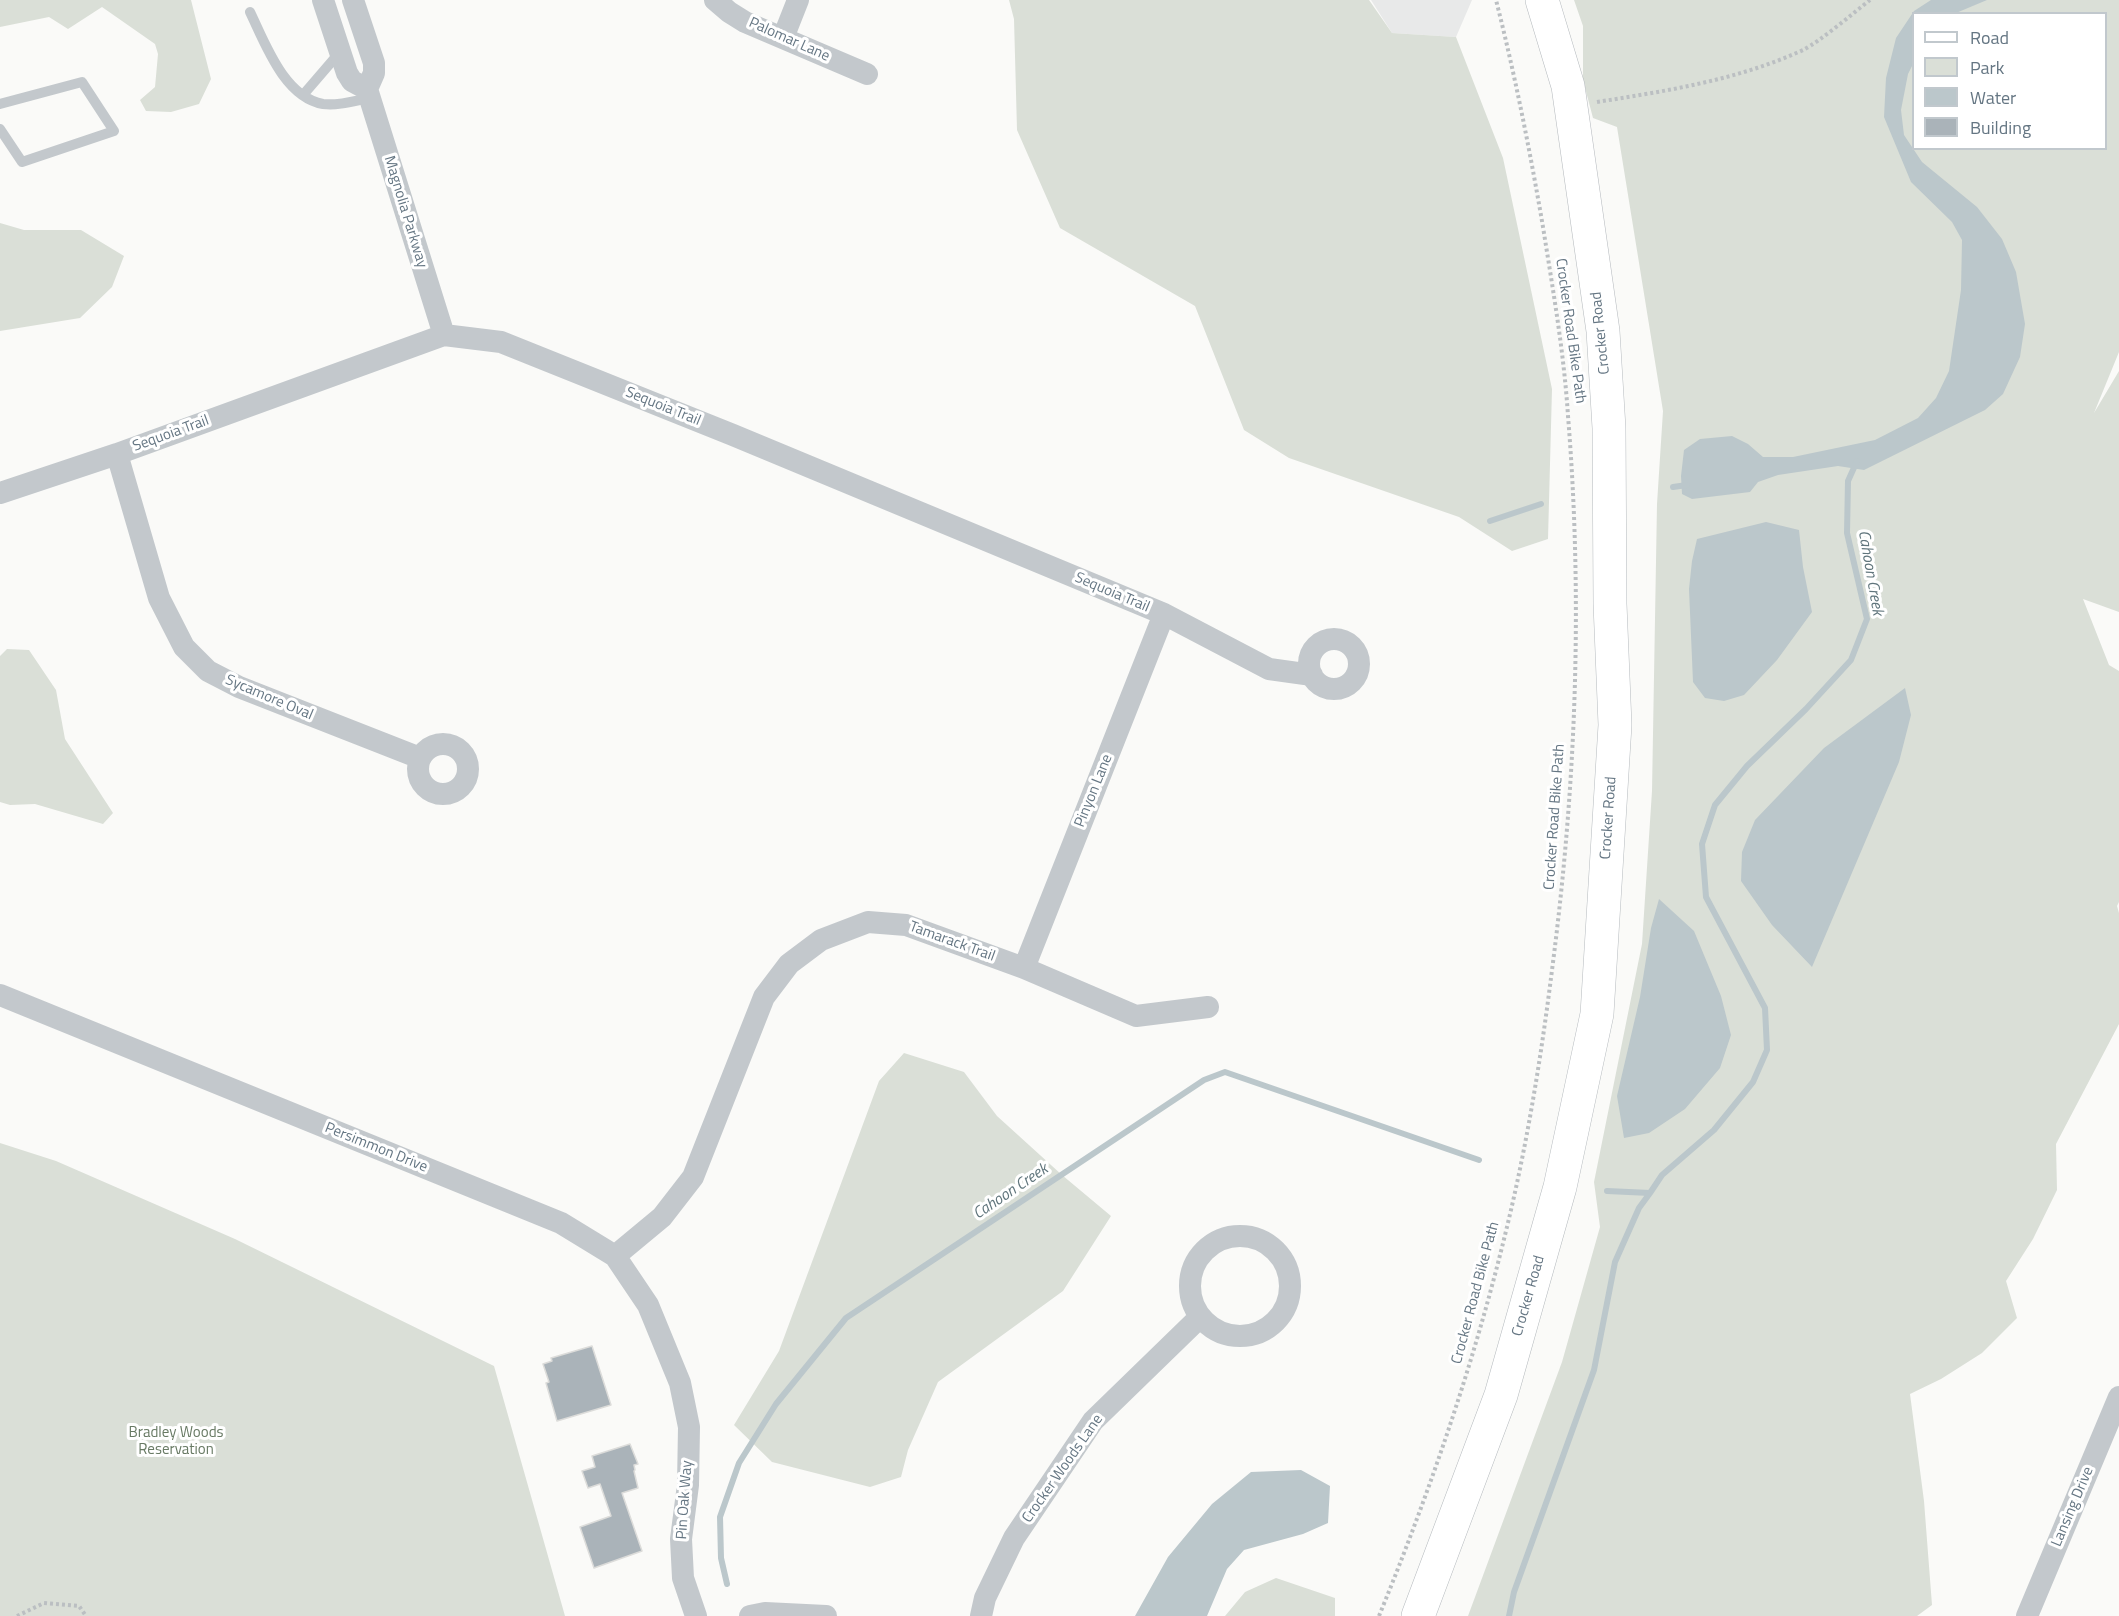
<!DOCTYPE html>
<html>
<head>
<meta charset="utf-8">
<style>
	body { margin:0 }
	#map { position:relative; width:2119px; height:1616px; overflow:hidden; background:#fafaf8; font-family:"Titillium Web",sans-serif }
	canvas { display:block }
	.legend { position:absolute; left:1912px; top:12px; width:195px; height:138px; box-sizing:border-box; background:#fff; border:2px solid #c1c8cd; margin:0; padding:8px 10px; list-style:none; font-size:18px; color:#657683 }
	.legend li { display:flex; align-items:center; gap:12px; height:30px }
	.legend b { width:30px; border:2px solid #c1c8cd }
</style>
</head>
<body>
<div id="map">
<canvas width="2119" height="1616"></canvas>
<ul class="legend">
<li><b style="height:8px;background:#fff"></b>Road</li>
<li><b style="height:16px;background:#dadfd7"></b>Park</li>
<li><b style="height:16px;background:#bbc7cb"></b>Water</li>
<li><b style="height:16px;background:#aab3b9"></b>Building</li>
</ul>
</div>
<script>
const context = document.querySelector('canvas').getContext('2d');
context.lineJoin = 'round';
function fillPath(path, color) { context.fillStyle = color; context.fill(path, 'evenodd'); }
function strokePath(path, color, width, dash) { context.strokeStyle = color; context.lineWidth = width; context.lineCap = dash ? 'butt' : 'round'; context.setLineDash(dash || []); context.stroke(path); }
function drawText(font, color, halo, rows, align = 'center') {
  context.font = font + ' "Titillium Web",sans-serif'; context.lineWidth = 6; context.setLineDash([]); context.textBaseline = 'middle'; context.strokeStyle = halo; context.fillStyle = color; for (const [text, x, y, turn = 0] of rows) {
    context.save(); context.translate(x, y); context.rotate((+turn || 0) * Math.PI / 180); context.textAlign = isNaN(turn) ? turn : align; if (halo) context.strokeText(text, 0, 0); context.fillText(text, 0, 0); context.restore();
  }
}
fillPath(new Path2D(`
	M 1371,0 L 1472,0 L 1456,37 L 1392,33 Z`), '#e8e9e9');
fillPath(new Path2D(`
	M 0,0 L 191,0 L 211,79 L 199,104 L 171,112 L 146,111 L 140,100 L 155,87 L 158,54 L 155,44 L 102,7 L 68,29 L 49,17 L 0,27 Z
	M 1009,0 L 1369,0 L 1392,33 L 1456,37 L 1503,158 L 1552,389 L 1548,539 L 1512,551 L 1459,517 L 1289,458 L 1244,430 L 1195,306 L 1060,228 L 1017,130 L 1014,19 Z
	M 1574,0 L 2119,0 L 2119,352 L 2094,413 L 2119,371 L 2119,612 L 2083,599 L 2109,665 L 2119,671 L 2119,902 L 2117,906 L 2119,913 L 2119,1024 L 2056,1144 L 2057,1190 L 2033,1239 L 2006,1281 L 2017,1318 L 1982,1353 L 1941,1379 L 1910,1394 L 1924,1501 L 1932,1605 L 1917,1616 L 1468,1616 L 1562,1362 L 1600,1227 L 1594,1182 L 1642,944 L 1652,791 L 1657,504 L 1663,411 L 1617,127 L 1593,118 L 1583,80 L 1583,26 ZM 1914,14 L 2106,14 L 2106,148 L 1914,148 Z
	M 0,223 L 24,230 L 81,230 L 124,256 L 112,287 L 80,318 L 0,331 Z
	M 7,649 L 29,650 L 56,690 L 65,739 L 113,813 L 103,824 L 35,804 L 10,805 L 0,802 L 0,656 Z
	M 904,1053 L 964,1072 L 997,1116 L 1062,1175 L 1111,1216 L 1063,1291 L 938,1382 L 908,1450 L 901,1477 L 870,1487 L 772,1462 L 734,1425 L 779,1351 L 879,1081 Z
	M 0,1143 L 56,1161 L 235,1239 L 494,1366 L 565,1616 L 0,1616 Z
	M 1276,1578 L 1335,1598 L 1335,1616 L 1225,1616 L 1245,1592 Z`), '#dadfd7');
fillPath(new Path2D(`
	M 1931,0 L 1987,0 L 1956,13 L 1914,14 L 1913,64 L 1908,74 L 1901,110 L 1904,135 L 1922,162 L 1977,207 L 2002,239 L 2016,272 L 2025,324 L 2020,357 L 2003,394 L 1985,410 L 1864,470 L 1838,466 L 1778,475 L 1758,482 L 1750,492 L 1692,499 L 1682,494 L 1681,476 L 1684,450 L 1700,439 L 1732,436 L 1748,444 L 1763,457 L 1793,457 L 1875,440 L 1918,418 L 1936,398 L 1949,371 L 1961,290 L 1962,240 L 1952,222 L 1911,182 L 1884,117 L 1886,78 L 1896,38 L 1914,11 Z
	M 1766,522 L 1799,530 L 1803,567 L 1812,612 L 1777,660 L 1744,695 L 1724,701 L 1705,698 L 1693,682 L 1689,589 L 1692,561 L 1697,539 Z
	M 1905,688 L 1911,715 L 1899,762 L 1812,967 L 1772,925 L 1741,881 L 1742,852 L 1755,820 L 1824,748 Z
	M 1659,899 L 1694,931 L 1721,996 L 1731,1035 L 1720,1068 L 1685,1109 L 1649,1133 L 1624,1138 L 1617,1096 L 1640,997 L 1651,928 Z
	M 1301,1470 L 1330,1486 L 1328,1523 L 1303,1534 L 1244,1550 L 1227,1569 L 1207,1616 L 1135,1616 L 1168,1557 L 1212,1504 L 1251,1472 Z`), '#bbc7cb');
strokePath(new Path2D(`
	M 1673,487 L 1687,485
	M 1490,521 L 1541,504
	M 1607,1191 L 1650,1193 L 1662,1175 L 1714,1130 L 1753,1082 L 1767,1050 L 1765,1008 L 1706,897 L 1702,844 L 1715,805 L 1747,766 L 1806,709 L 1851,660 L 1867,619 L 1847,533 L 1848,481 L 1857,461
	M 727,1584 L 721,1558 L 720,1517 L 739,1463 L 776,1404 L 846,1318 L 1204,1080 L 1225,1072 L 1479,1160
	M 1509,1616 L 1514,1592 L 1594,1370 L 1615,1262 L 1639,1208 L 1650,1193`), '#bbc7cb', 6);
const building = new Path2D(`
	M 592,1346 L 611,1405 L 557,1421 L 546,1383 L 549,1382 L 543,1364 L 552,1361 L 551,1358 Z
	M 630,1444 L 638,1464 L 634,1465 L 635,1470 L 634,1471 L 638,1488 L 622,1493 L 642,1551 L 594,1568 L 580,1527 L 611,1516 L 600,1484 L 588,1488 L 582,1471 L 595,1467 L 592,1456 Z`);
fillPath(building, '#aab3b9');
strokePath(building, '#dcdcda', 1.5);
const primary = new Path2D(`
	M 1418,1616 L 1501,1395 L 1560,1187 L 1597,1014 L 1615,725 L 1610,604 L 1609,428 L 1603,331 L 1568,86 L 1542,0`);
strokePath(primary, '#b5babe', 34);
strokePath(new Path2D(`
	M 1597,102 C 1666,91 1738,80 1803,50 C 1822,40 1852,14 1870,0
	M 17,1616 L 44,1603 L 79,1606 L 86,1616
	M 1379,1616 C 1430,1491 1474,1363 1506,1231 C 1527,1145 1541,1058 1552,970 C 1576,786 1583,601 1568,416 C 1564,353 1553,290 1543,227 C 1530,151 1515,75 1496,0`), '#bbbfc2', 4, [3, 3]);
strokePath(new Path2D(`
	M 250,12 C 265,43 284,97 323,104 C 338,106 354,101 369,98
	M 303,95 L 340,52
	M 0,104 L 82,82 L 114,131 L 22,162 L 0,129`), '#c3c8cc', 10);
strokePath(new Path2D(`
	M 323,0 L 347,73 L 352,81 L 367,89
	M 353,0 L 374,63 L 374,73 L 367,89 L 444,335
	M 715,0 L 729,12 L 745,22 L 867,74
	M 783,38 L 798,0
	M 117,454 L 159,598 L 184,647 L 208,671 L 239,687 L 420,758
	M 0,493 L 117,454 L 444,335 L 501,342 L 733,435 L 1164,614 L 1269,669 L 1312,675
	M1309 664a25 25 0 1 1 50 0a25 25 0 1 1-50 0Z
	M418 769a25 25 0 1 1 50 0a25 25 0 1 1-50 0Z
	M 1024,968 L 1164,614
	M 0,995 L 561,1223 L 615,1256 L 648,1305 L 680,1383 L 689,1427 L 688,1485 L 681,1539 L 683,1578 L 696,1616
	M1190 1286a50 50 0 1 1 100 0a50 50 0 1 1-100 0Z
	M 615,1256 L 662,1217 L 693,1177 L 764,997 L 789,964 L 821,940 L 868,922 L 906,925 L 1024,968 L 1136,1016 L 1208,1007
	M 750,1616 L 765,1613 L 826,1616
	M 981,1616 L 985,1598 L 1014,1538 L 1093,1421 L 1200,1317
	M 2027,1616 L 2119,1397`), '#c3c8cc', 22);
strokePath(primary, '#fff', 33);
drawText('15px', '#657683', '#fff', [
	["Palomar Lane",789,40,24],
	["Magnolia Parkway",405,212,73],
	["Crocker Road Bike Path",1570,331,82],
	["Crocker Road",1601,333,-96],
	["Sequoia Trail",663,407,22],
	["Sequoia Trail",171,434,-20],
	["Sequoia Trail",1112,593,23],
	["Sycamore Oval",269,698,23],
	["Pinyon Lane",1094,791,-68],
	["Crocker Road Bike Path",1555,817,-86],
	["Crocker Road",1609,818,-86],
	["Tamarack Trail",952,942,20],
	["Persimmon Drive",376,1148,22],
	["Crocker Road Bike Path",1476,1293,-75],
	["Crocker Road",1529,1296,-74],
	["Crocker Woods Lane",1063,1469,-55],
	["Pin Oak Way",685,1500,-86],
	["Lansing Drive",2073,1507,-67]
]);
drawText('15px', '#687a64', '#fff', [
	["Bradley Woods",176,1433],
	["Reservation",176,1450]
]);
drawText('italic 16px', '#60757c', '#fff', [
	["Cahoon Creek",1870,573,80],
	["Cahoon Creek",1011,1192,-34]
]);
</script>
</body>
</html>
